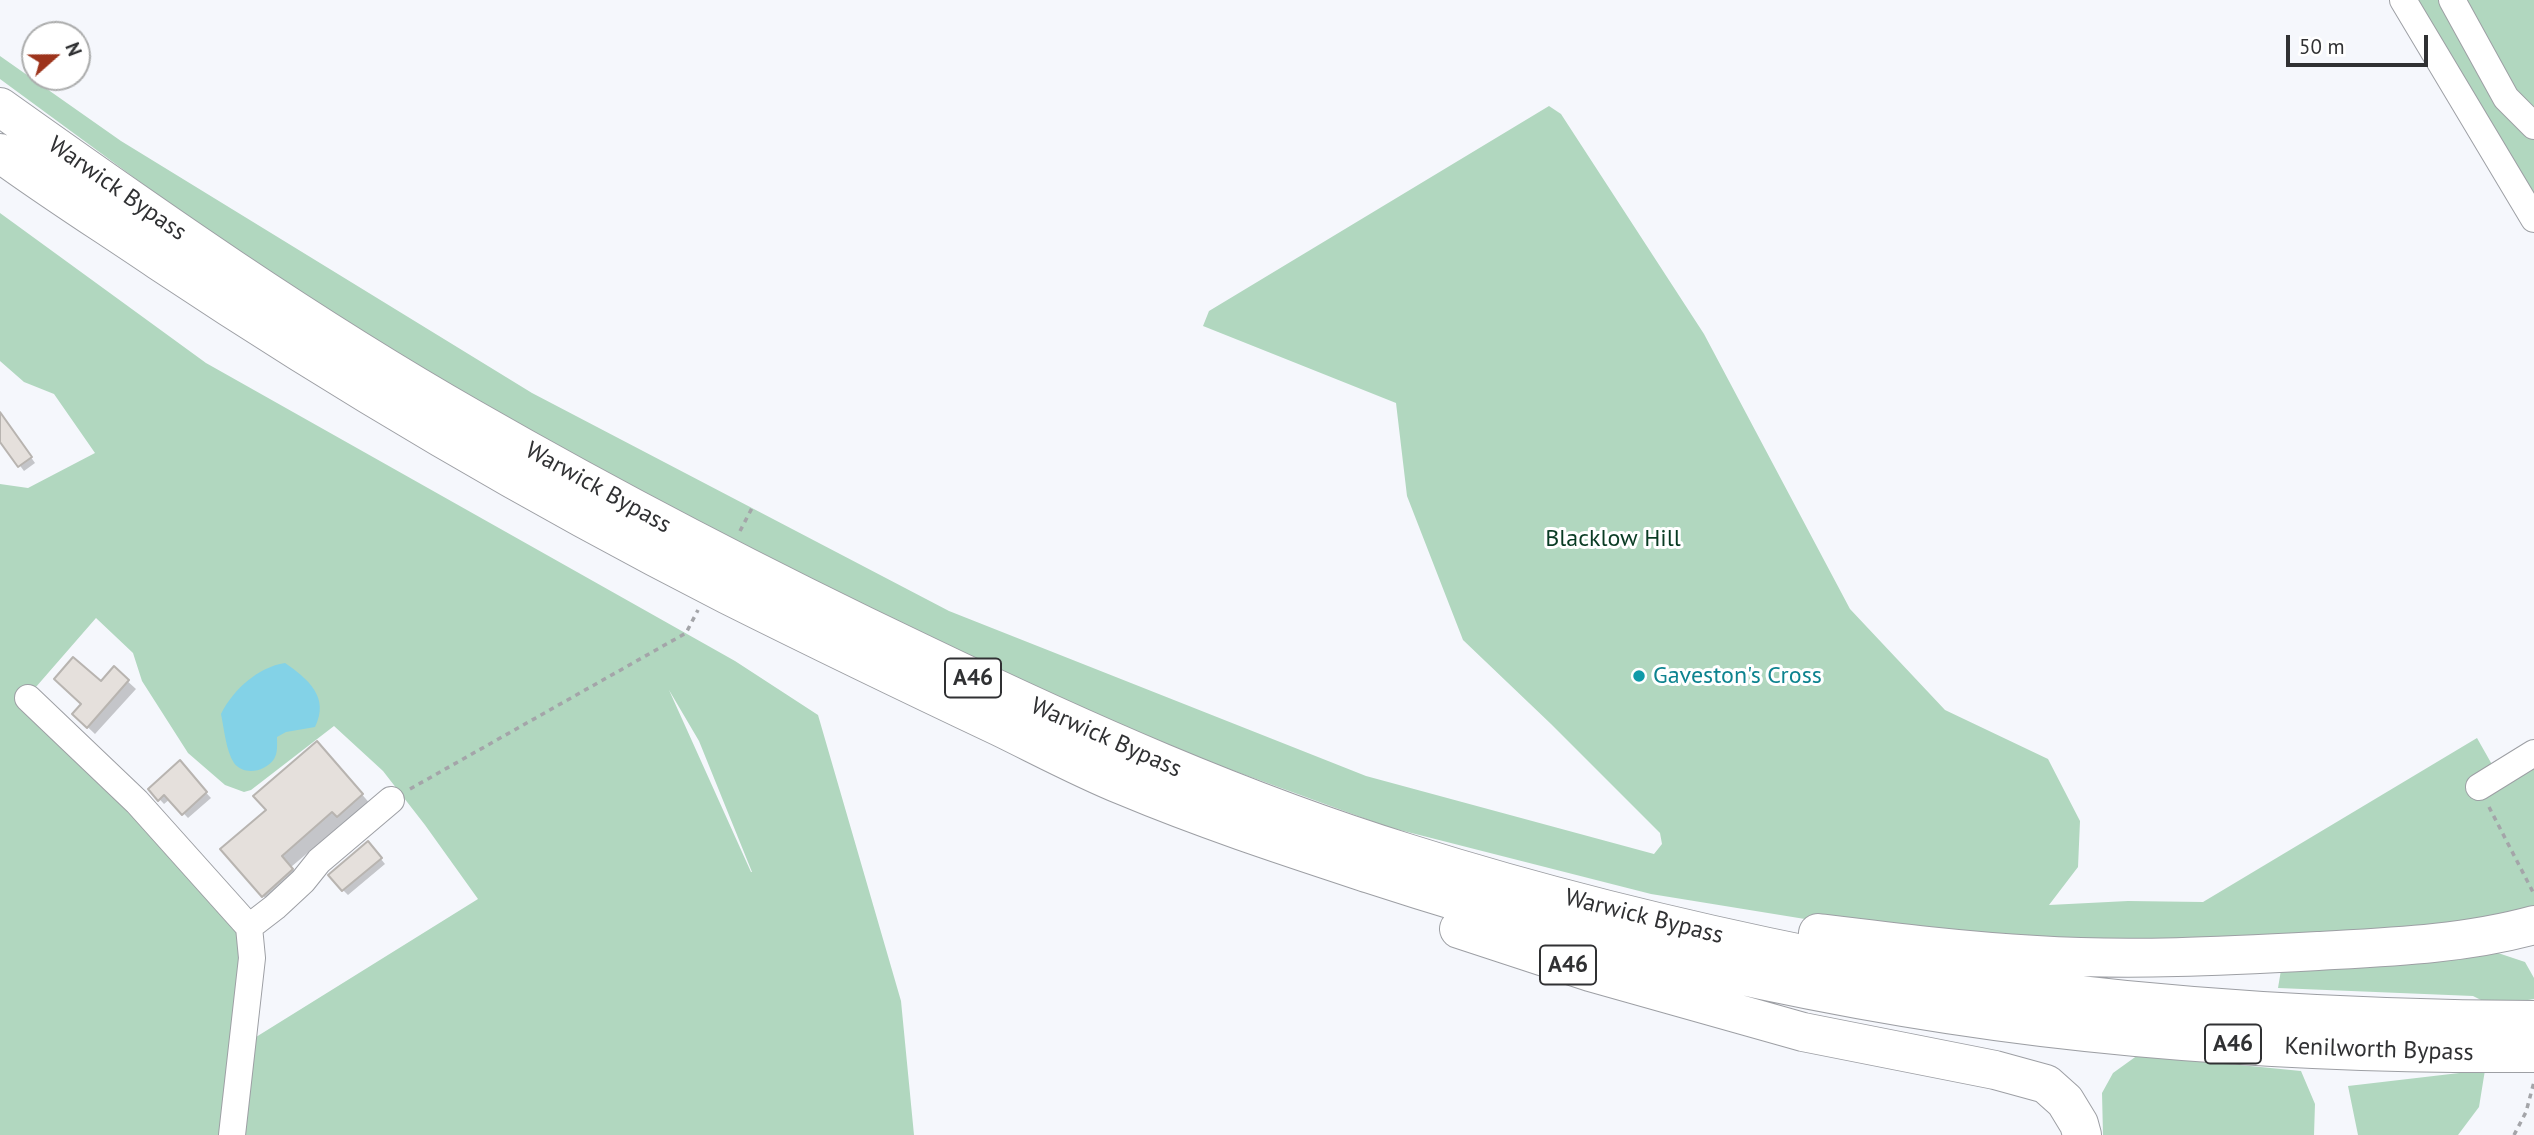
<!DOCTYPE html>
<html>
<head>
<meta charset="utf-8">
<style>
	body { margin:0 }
	#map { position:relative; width:2534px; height:1135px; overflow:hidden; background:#f5f7fc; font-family:"PT Sans",sans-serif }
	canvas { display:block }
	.north { position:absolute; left:21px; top:21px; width:70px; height:70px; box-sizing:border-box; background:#fff; border:2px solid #acadad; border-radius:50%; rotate:69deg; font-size:19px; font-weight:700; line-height:28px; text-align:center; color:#303133 }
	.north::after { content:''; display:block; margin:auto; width:24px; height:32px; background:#9d341c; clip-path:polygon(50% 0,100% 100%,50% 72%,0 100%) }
	.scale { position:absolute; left:2286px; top:35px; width:142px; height:32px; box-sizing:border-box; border:4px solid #303133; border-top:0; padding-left:9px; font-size:21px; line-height:24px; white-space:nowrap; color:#303133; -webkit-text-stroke:5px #fff; paint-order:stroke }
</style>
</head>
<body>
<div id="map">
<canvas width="2534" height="1135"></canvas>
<div class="north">N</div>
<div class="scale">50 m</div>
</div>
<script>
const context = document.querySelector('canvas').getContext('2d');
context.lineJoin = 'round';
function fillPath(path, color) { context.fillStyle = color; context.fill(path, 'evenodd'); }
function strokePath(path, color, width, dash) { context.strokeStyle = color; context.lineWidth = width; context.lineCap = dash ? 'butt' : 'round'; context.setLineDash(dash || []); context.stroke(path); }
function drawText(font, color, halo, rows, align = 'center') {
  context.font = font + ' "PT Sans",sans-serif'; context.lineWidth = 6; context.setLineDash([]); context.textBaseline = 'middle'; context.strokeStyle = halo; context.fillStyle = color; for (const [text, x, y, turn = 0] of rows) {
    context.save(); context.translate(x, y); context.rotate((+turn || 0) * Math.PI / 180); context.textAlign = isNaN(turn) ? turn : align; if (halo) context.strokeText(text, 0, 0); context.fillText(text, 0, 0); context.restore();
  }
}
fillPath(new Path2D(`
	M 2399,0 L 2534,0 L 2534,209 Z
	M 0,56 L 121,141 L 532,393 L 949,611 L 1366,776 L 1654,854 L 1662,844 L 1660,833 L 1551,724 L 1463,640 L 1407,496 L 1396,403 L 1203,326 L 1209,311 L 1549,106 L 1561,114 L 1704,334 L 1850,609 L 1945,710 L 2048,759 L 2080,821 L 2078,867 L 2049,905 L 2128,901 L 2203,902 L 2477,738 L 2503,784 L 2534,767 L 2534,906 L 2497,920 L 2212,946 L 1848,926 L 1651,894 L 1388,827 L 1130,733 L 880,621 L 496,417 L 234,251 L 0,79 Z
	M 0,213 L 206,363 L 735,661 L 818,715 L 901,1001 L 914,1135 L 239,1135 L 248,1042 L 478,899 L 425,825 L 383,771 L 334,726 L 251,790 L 244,792 L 225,785 L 188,753 L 142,681 L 133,653 L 96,618 L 22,703 L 130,806 L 243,936 L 226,1135 L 0,1135 L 0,484 L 28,488 L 95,453 L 54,394 L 24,382 L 0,361 ZM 669,690 L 699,741 L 752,872 L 751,872 Z
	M 2492,951 L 2525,962 L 2534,978 L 2534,999 L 2493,1006 L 2473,996 L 2278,988 L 2282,964 Z
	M 2138,1055 L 2301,1071 L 2315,1104 L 2314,1135 L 2103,1135 L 2102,1093 L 2113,1073 Z
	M 2485,1070 L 2479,1107 L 2458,1135 L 2358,1135 L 2348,1086 Z`), '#b1d7bf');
fillPath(new Path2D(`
	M 285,663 C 308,679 330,697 315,727 L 286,732 L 277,737 C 277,744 278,753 274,759 C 265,772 244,776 234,763 C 226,751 224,728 221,714 C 233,690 258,667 285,663 Z`), '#83d2e7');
fillPath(new Path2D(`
	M 0,418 L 6,422 L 35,463 L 24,471 L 0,439 Z
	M 114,669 L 136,689 L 95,734 L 74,714 Z
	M 327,754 L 372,806 L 348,826 L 344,822 L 291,867 L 302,880 L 273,907 L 223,850 Z
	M 194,780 L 211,798 L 188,818 L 170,799 L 164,804 L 150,789 Z
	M 372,848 L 385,864 L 348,895 L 343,890 Z`), '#0003');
const building = new Path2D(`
	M 0,412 L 32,457 L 18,467 L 0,442 Z
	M 73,657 L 101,681 L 114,666 L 129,680 L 87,728 L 72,714 L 81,704 L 54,679 Z
	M 317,741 L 363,794 L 337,817 L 332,812 L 282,856 L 293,869 L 262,897 L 220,849 L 266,810 L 253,796 Z
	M 180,760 L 207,792 L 182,815 L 164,795 L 158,801 L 148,789 Z
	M 368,841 L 382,858 L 342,891 L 328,875 Z`);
fillPath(building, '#e5e0dc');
strokePath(building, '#b8b4b0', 2);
const minor = new Path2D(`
	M 2403,0 L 2534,219
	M 2452,0 L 2506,98 L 2534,126
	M 28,698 L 137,802 L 249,927 L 252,958 L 232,1135
	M 2479,787 L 2534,753
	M 249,927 L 275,907 L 303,881 L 319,861 L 391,800`);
const highway = new Path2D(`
	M 0,107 C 153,216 308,325 471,418 C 619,503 770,581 923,654 C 1081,730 1240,801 1407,853 C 1543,896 1682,930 1821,958 C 1880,970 1939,977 1998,985 C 2176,1009 2355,1019 2534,1020
	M 0,153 C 52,191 106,225 159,261 C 342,383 532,495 728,595 C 818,640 909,684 1000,727 C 1041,747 1082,769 1124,786 C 1205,820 1288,847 1370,874 C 1618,955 1876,1014 2136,1037 C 2268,1049 2401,1054 2534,1053
	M 1459,929 L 1590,972 L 1803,1032 L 1995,1070 L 2046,1084 L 2065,1101 L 2079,1124 L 2082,1135
	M 1818,933 C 1891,942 1963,951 2036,955 C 2129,961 2224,956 2318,951 C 2389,947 2465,944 2534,925`);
strokePath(minor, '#9d9fa4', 28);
strokePath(highway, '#9d9fa4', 40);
strokePath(new Path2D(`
	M 740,531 L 752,508
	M 410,789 L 686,633 L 698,610
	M 2489,807 L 2534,894
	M 2514,1135 L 2526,1112 L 2534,1082`), '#a4a5a9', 3.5, [5, 5]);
strokePath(minor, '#fff', 26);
strokePath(highway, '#fff', 38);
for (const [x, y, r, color] of [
	[1639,676,7,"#0f9aa8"]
]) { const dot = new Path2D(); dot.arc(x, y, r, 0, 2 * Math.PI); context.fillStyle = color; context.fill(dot); strokePath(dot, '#fff', 2.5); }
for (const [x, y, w] of [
	[973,678,56],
	[1568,965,56],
	[2233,1044,56]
]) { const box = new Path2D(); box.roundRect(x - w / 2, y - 19.5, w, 39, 5); context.fillStyle = '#fff'; context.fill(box); strokePath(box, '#303133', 2); }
drawText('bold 23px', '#303133', null, [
	["A46",973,678],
	["A46",1568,965],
	["A46",2233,1044]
]);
drawText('24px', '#303133', '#fff', [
	["Warwick Bypass",117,189,35],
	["Warwick Bypass",598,488,29],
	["Warwick Bypass",1106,738,24],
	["Warwick Bypass",1644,917,14],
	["Kenilworth Bypass",2379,1050,2]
]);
drawText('24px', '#093b23', '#fff', [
	["Blacklow Hill",1613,539]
]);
drawText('24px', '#0d838f', '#fff', [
	["Gaveston's Cross",1653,676]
], 'left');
</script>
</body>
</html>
